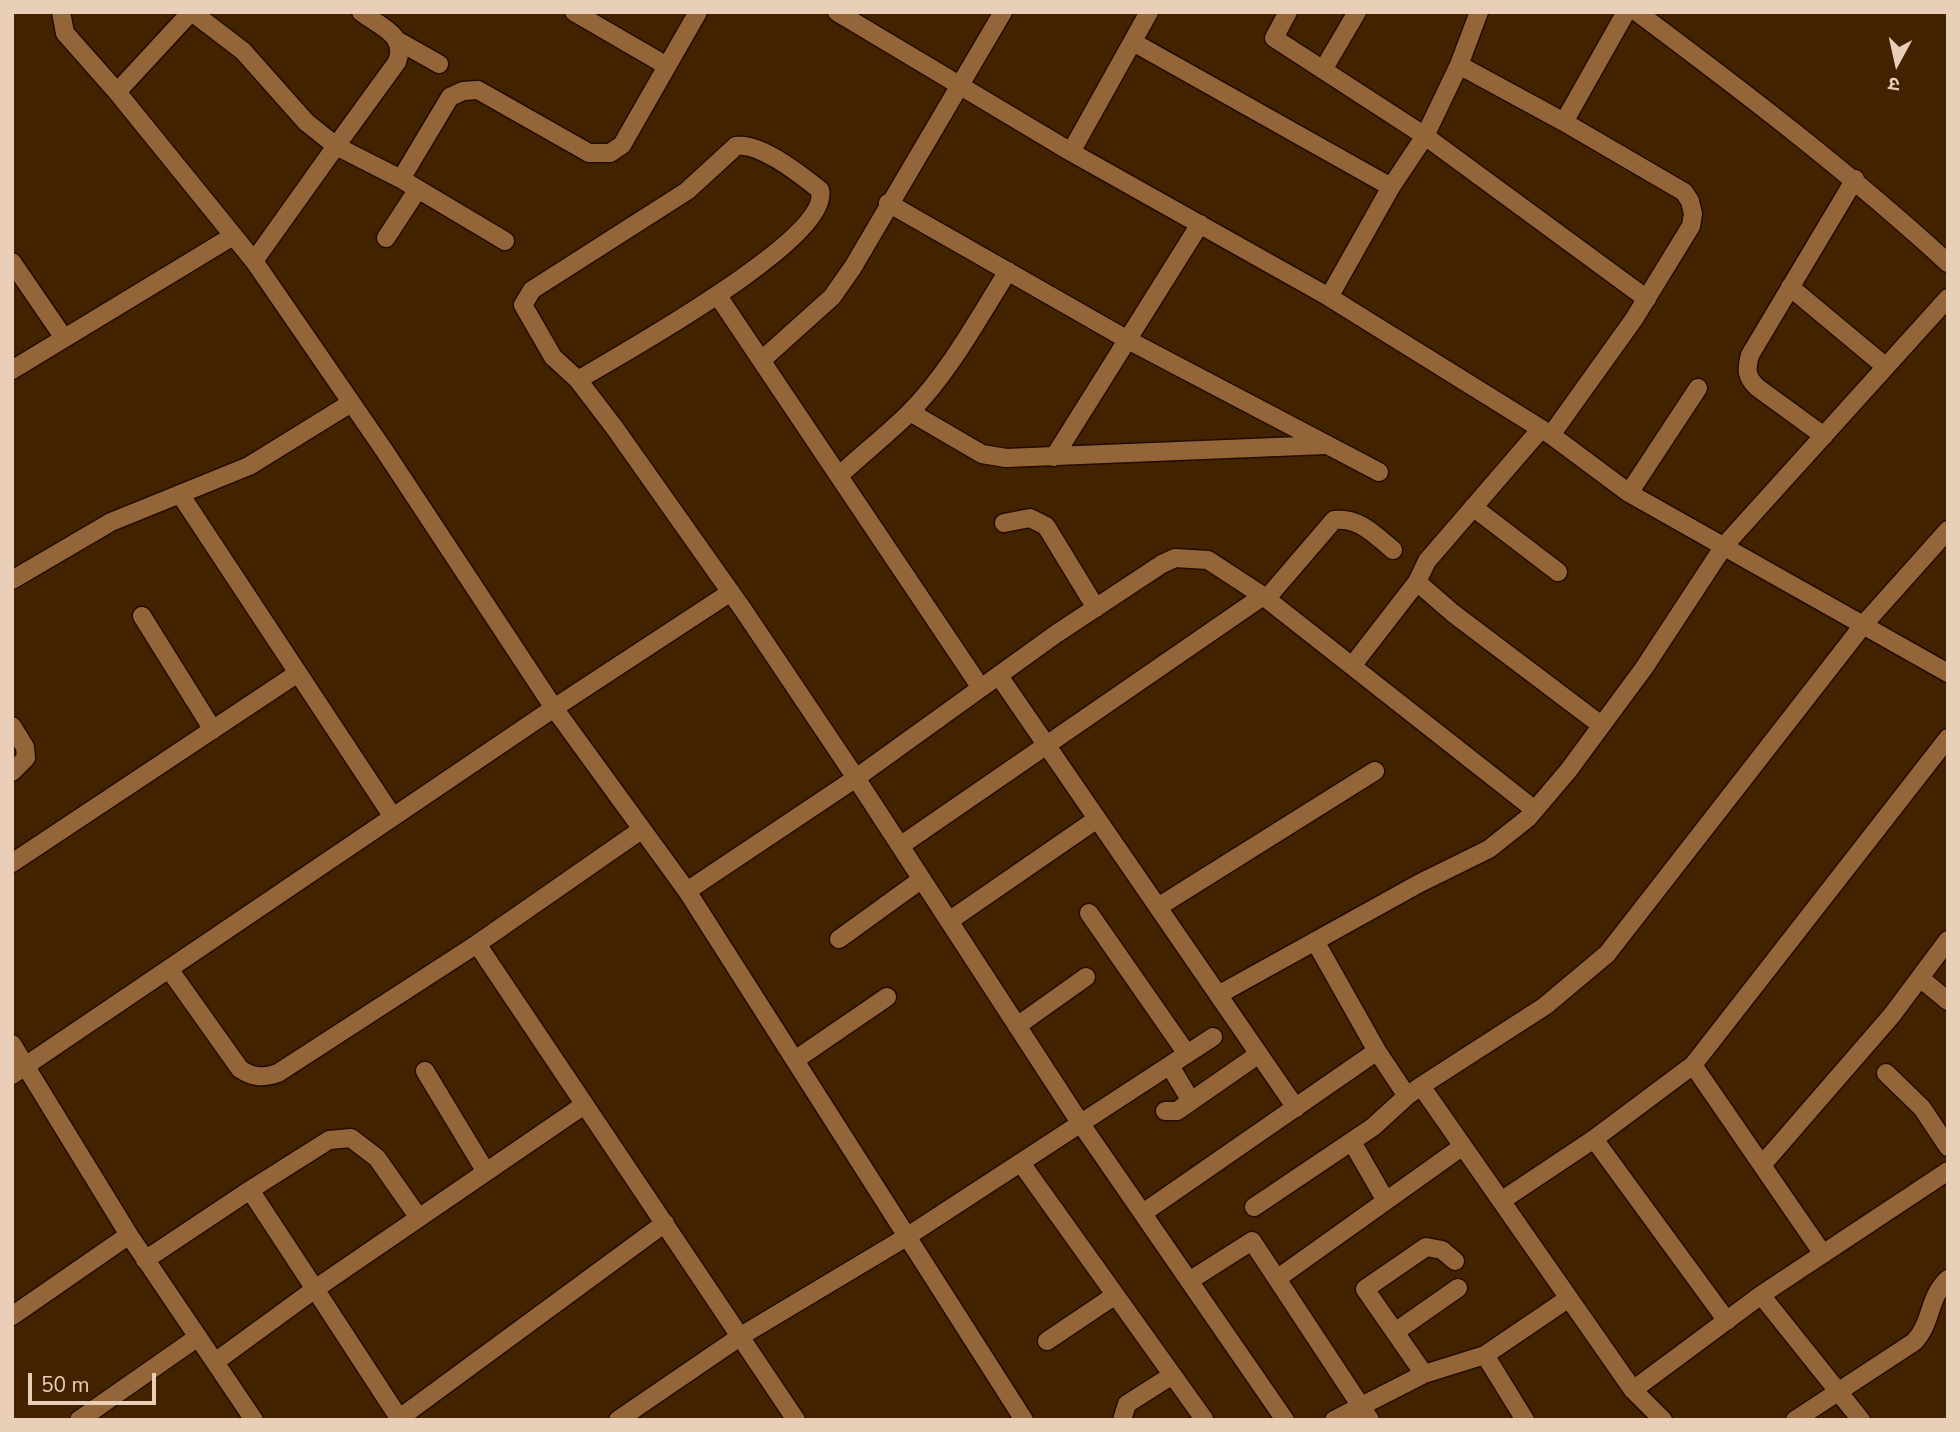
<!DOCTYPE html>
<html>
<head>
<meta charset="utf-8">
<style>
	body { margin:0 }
	#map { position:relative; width:1960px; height:1432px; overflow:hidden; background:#432200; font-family:"Nunito Sans","Noto Sans Devanagari",sans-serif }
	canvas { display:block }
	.frame { position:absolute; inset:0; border:14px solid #e9cfb8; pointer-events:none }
	.north { position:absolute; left:1862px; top:28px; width:70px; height:70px; -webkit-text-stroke:5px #432200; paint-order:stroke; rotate:188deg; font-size:19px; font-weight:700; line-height:28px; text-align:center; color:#e9cfb8 }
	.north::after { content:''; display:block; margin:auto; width:24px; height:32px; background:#e9cfb8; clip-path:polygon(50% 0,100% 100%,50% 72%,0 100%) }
	.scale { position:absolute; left:28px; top:1373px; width:128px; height:32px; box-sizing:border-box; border:4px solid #e9cfb8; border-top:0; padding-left:9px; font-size:21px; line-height:24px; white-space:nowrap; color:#e9cfb8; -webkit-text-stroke:5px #432200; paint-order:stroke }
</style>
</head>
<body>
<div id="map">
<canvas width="1960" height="1432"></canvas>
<div class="frame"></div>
<div class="north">उ</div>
<div class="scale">50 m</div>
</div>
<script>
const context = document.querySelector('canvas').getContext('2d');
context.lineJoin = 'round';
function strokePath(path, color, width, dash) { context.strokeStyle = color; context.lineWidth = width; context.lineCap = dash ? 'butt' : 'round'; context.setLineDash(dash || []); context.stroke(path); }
const minor = new Path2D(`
	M 61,12 L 65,33 L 117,92
	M 191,12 L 117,92 L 254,261 L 384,450 L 554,708 L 731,592
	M 192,12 L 243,51 L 306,122 L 336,146 L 397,62 C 407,35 381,27 361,12
	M 574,12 L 667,66
	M 837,12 L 1071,152 L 1329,297 L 1551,435 L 1629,493 L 1948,673
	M 1288,12 L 1274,38 L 1425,136 L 1391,187 L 1329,297
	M 1479,12 L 1459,65 L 1425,136 L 1647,299
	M 1637,12 C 1744,92 1849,172 1948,263
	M 400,42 L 439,64
	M 1133,42 L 1391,187
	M 1459,65 L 1564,122 L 1684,192 L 1690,201 L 1693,214 L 1691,226 L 1634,319 L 1551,435
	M 1323,70 L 1357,12
	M 1564,122 L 1626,12
	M 1071,152 L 1149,12
	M 401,179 L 450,97 L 463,91 L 478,90 L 589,153 L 610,153 L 622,145 L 698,12
	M 888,203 L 1128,340 L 1379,472
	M 386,238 L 418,189
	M 254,261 L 336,146 L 401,179 L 505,241
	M 12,262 L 64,338
	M 1790,287 L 1886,367
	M 718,296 L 981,688
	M 763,359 L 832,297 L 853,267 L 1003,12
	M 12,370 L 233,236
	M 578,380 C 619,355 832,239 820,190 C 801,175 760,142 736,146 L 687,191 L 532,290 L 523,305 L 553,357 L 578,380 L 614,427 L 744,611 L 856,778 L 687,891
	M 910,412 L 982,454 L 1006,458 L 1325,445
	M 1540,430 L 1427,561 L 1417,582 L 1454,614 L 1601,725
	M 1824,436 L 1758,388 C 1746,377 1746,370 1750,355 L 1855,179
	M 1054,457 L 1200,224
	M 840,475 C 862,454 887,435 909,413 C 949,373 978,319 1008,271
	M 1629,493 L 1698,388
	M 180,494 L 393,817
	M 1473,507 L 1558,572
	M 1004,523 L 1030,518 L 1046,526 L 1096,608
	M 12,580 L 111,522 L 249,466 L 351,403
	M 1267,598 L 1334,520 C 1359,517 1375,535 1393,550
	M 142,616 L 213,730
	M 1352,666 L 1417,582
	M 999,676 L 1296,1108
	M 12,726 L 25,747 L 26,758 L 12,772
	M 900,846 L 1263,596
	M 12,863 L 298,673
	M 1158,907 L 1375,771
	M 1089,913 L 1187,1054
	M 949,921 L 1097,819
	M 839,939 L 922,879
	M 1315,941 L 1377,1051
	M 477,944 L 796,1420
	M 169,969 L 240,1069 C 254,1078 263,1078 278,1073 L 477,944 L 641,830
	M 1920,978 L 1948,1001
	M 1218,995 L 1420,883 L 1489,849 L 1528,818 L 1568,771 L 1644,668 L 1724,546 L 1948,298
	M 1017,1026 L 1086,977
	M 12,1044 L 129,1235 L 254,1420
	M 795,1060 L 887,997
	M 1693,1065 L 1823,1254
	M 1170,1066 L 1191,1101
	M 425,1071 L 486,1172
	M 1886,1073 L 1922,1108 L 1948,1147
	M 12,1075 L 554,708 L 687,891 L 1024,1420
	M 1165,1111 L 1177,1111 L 1259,1054
	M 1594,1139 L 1727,1321
	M 1352,1142 L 1386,1201
	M 1021,1163 L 1204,1419
	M 1762,1165 L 1892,1015 L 1948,940
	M 250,1190 L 329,1140 L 351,1138 L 377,1158 L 419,1218
	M 1501,1201 L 1594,1139 L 1693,1065 L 1948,738
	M 1254,1207 L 1373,1127 L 1407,1096
	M 1143,1213 L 1377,1051 L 1407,1096 L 1421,1086
	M 145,1260 L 250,1190 L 315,1289 L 215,1362
	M 1278,1278 L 1463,1146
	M 1189,1281 L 1252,1241 L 1370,1420
	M 1761,1295 L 1861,1420
	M 12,1316 L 129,1235
	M 1395,1332 L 1458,1288
	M 1047,1341 L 1114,1296
	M 1485,1355 L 1569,1298
	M 1424,1374 L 1365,1289 L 1426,1247 L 1442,1250 L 1455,1261
	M 1633,1390 L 1761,1295 L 1948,1171
	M 399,1418 L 315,1289 L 584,1105
	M 79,1420 L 198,1337
	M 397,1420 L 665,1223
	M 618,1420 L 741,1336 L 908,1236 L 1213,1037
	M 1122,1420 L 1127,1404 L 1171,1376
	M 1285,1420 L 1081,1124 L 856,778 L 1056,634 L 1162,564 L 1175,558 L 1208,560 L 1263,596 L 1535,810
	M 1334,1420 L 1424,1374 L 1485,1355 L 1525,1420
	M 1663,1420 L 1633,1390 L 1421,1086 L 1545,1006 L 1607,954 L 1864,624 L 1948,530
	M 1795,1420 L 1914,1342 C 1932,1324 1928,1297 1948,1279`);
strokePath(minor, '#230d00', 21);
strokePath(minor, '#95653a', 18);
</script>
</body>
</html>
